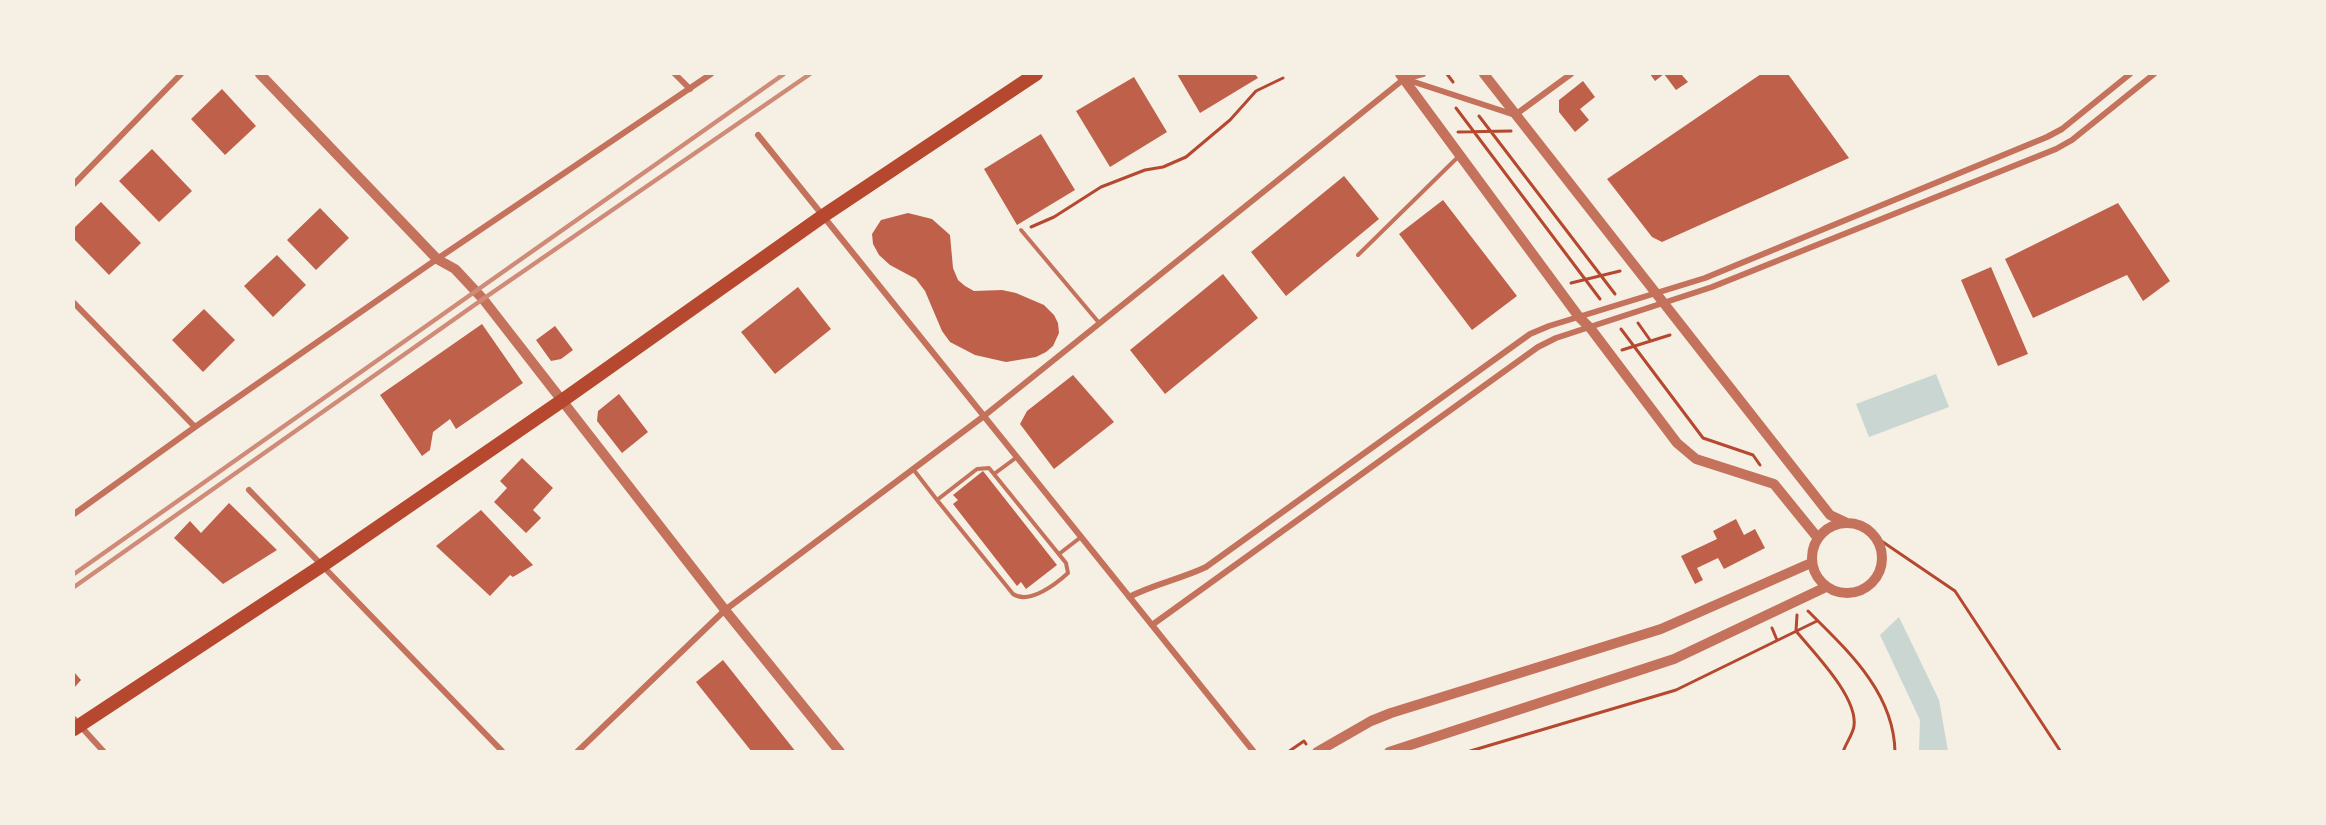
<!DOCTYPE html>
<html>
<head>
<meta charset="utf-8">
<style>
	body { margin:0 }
	#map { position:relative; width:2326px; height:825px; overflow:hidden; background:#f6efe4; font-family:"Public Sans",sans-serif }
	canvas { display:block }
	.frame { position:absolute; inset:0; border:75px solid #f6efe4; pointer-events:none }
</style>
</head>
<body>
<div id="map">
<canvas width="2326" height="825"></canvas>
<div class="frame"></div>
</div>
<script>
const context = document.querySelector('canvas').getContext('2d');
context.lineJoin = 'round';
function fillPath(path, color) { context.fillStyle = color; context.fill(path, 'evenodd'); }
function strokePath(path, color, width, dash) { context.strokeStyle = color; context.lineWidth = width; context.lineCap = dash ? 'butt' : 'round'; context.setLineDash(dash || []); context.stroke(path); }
fillPath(new Path2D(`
	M 1936,374 L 1949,407 L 1869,437 L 1856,404 Z
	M 1899,617 L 1939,700 L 1948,751 L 1919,751 L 1920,720 L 1880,635 Z`), '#c9d6d2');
fillPath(new Path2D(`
	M 1177,74 L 1255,74 L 1258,78 L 1200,113 Z
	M 1650,74 L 1681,74 L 1688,82 L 1676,90 L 1664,74 L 1655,81 Z
	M 1761,74 L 1788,74 L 1849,158 L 1662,242 L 1652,237 L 1607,179 Z
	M 1134,77 L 1167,132 L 1110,167 L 1076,111 Z
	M 1583,81 L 1595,97 L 1580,109 L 1589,120 L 1575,132 L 1559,112 L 1559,100 Z
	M 222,89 L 256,126 L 225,155 L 191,119 Z
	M 1041,134 L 1075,190 L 1017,225 L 984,169 Z
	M 152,149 L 192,191 L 159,222 L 119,181 Z
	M 1344,176 L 1379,219 L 1286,296 L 1251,252 Z
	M 1443,200 L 1517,296 L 1472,330 L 1399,234 Z
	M 101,202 L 141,243 L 109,275 L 74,239 L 74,228 Z
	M 2118,203 L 2170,281 L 2143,301 L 2127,275 L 2033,318 L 2005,259 Z
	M 320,208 L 349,238 L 316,270 L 287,240 Z
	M 908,213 L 932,219 L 950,235 L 953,268 L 958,280 L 965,286 L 974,291 L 1002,290 L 1016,293 L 1044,305 L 1054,315 L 1058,323 L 1059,333 L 1053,346 L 1046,352 L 1036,357 L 1006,362 L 975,355 L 950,342 L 942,331 L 925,291 L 916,279 L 890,265 L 879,255 L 873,244 L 872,234 L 881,220 Z
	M 277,255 L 306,285 L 273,317 L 244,286 Z
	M 1991,267 L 2028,354 L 1998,366 L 1961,280 Z
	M 1223,274 L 1258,318 L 1165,394 L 1130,350 Z
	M 798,287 L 831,329 L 775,374 L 741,332 Z
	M 204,309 L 235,340 L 203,372 L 172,340 Z
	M 482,324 L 523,383 L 456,429 L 450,419 L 433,432 L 430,450 L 422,456 L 380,395 Z
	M 555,326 L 573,350 L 561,359 L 551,361 L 536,340 Z
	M 1073,375 L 1114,422 L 1054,469 L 1020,424 L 1027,411 Z
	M 619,394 L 648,432 L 622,453 L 597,421 L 598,411 Z
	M 522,458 L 553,488 L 533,510 L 541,518 L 526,533 L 494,502 L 507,488 L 500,481 Z
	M 983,471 L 1057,565 L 1026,589 L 1021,582 L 1017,586 L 953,504 L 958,500 L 953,495 Z
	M 229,503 L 277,550 L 223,584 L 174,538 L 190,521 L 201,533 Z
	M 481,510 L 533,565 L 513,577 L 510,575 L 490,596 L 436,546 Z
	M 1736,519 L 1744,535 L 1755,529 L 1765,548 L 1724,569 L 1718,558 L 1697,568 L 1703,580 L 1695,584 L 1681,556 L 1717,539 L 1713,531 Z
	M 723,660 L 796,752 L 752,752 L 696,682 Z
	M 74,672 L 81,680 L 74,688 Z`), '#bf614a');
strokePath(new Path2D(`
	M 1447,74 L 1453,82
	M 1456,108 L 1600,299
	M 1479,116 L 1615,294
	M 1458,132 L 1511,131
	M 1031,227 L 1054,217 L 1101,187 L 1145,170 L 1163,167 L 1186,157 L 1230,120 L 1256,91 L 1283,78
	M 1571,283 L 1620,271
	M 1638,323 L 1650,340
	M 1621,329 L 1703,438 L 1753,455 L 1760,465
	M 1622,350 L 1670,335
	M 1877,538 L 1955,591 L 2061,752
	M 1808,611 C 1847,650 1894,692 1895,752
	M 1797,615 L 1796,631 C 1814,653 1858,697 1854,726 C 1853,734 1846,743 1843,752
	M 1772,628 L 1777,640
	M 1288,752 L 1304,741 L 1306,744
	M 1467,752 L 1676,690 L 1817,621`), '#b5482f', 3);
strokePath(new Path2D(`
	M 1021,230 L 1100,324
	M 1358,255 L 1458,157
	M 913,469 L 937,500 L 1013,594 C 1029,605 1056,584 1068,573 L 1066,563 L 989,468 L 977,469 L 937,500
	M 994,474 L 1017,457
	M 1059,554 L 1081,537`), '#c5725c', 4);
strokePath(new Path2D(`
	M 675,74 L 690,89
	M 1405,79 L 1515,115 L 1571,74
	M 758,135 L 1254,752
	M 74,184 L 181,74
	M 74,303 L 195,427
	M 249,490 L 503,752
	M 74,514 L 195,427 L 437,259 L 711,74
	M 1129,597 C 1154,584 1181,579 1206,567 L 1530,334 L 1549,326 L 1705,278 L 2047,137 L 2062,129 L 2130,74
	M 1152,625 L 1538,347 L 1556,338 L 1712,287 L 2056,149 L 2072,140 L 2154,74
	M 74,719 L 104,752
	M 577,752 L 725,610 L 984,416 L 1404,79 L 1423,74`), '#c5725c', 6);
strokePath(new Path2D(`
	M 260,74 L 437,259 L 455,269 L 483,299 L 725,610 L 840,752
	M 1400,74 L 1579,317 L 1591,329 L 1677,443 L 1696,459 L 1774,484 L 1817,537
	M 1484,74 L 1830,515 L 1845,522
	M1812 558a35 35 0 1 1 70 0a35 35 0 1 1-70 0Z
	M 1317,752 L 1371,721 L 1391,713 L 1661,629 L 1811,563
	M 1389,752 L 1674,659 L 1826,587`), '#c5725c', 10);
strokePath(new Path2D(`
	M 74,729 L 323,565 L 563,400 L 823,216 L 1036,74`), '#b5482f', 14);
strokePath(new Path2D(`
	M 74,574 L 784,74
	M 74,587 L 483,299 L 810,74`), '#cf8b77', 4.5);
</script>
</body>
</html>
